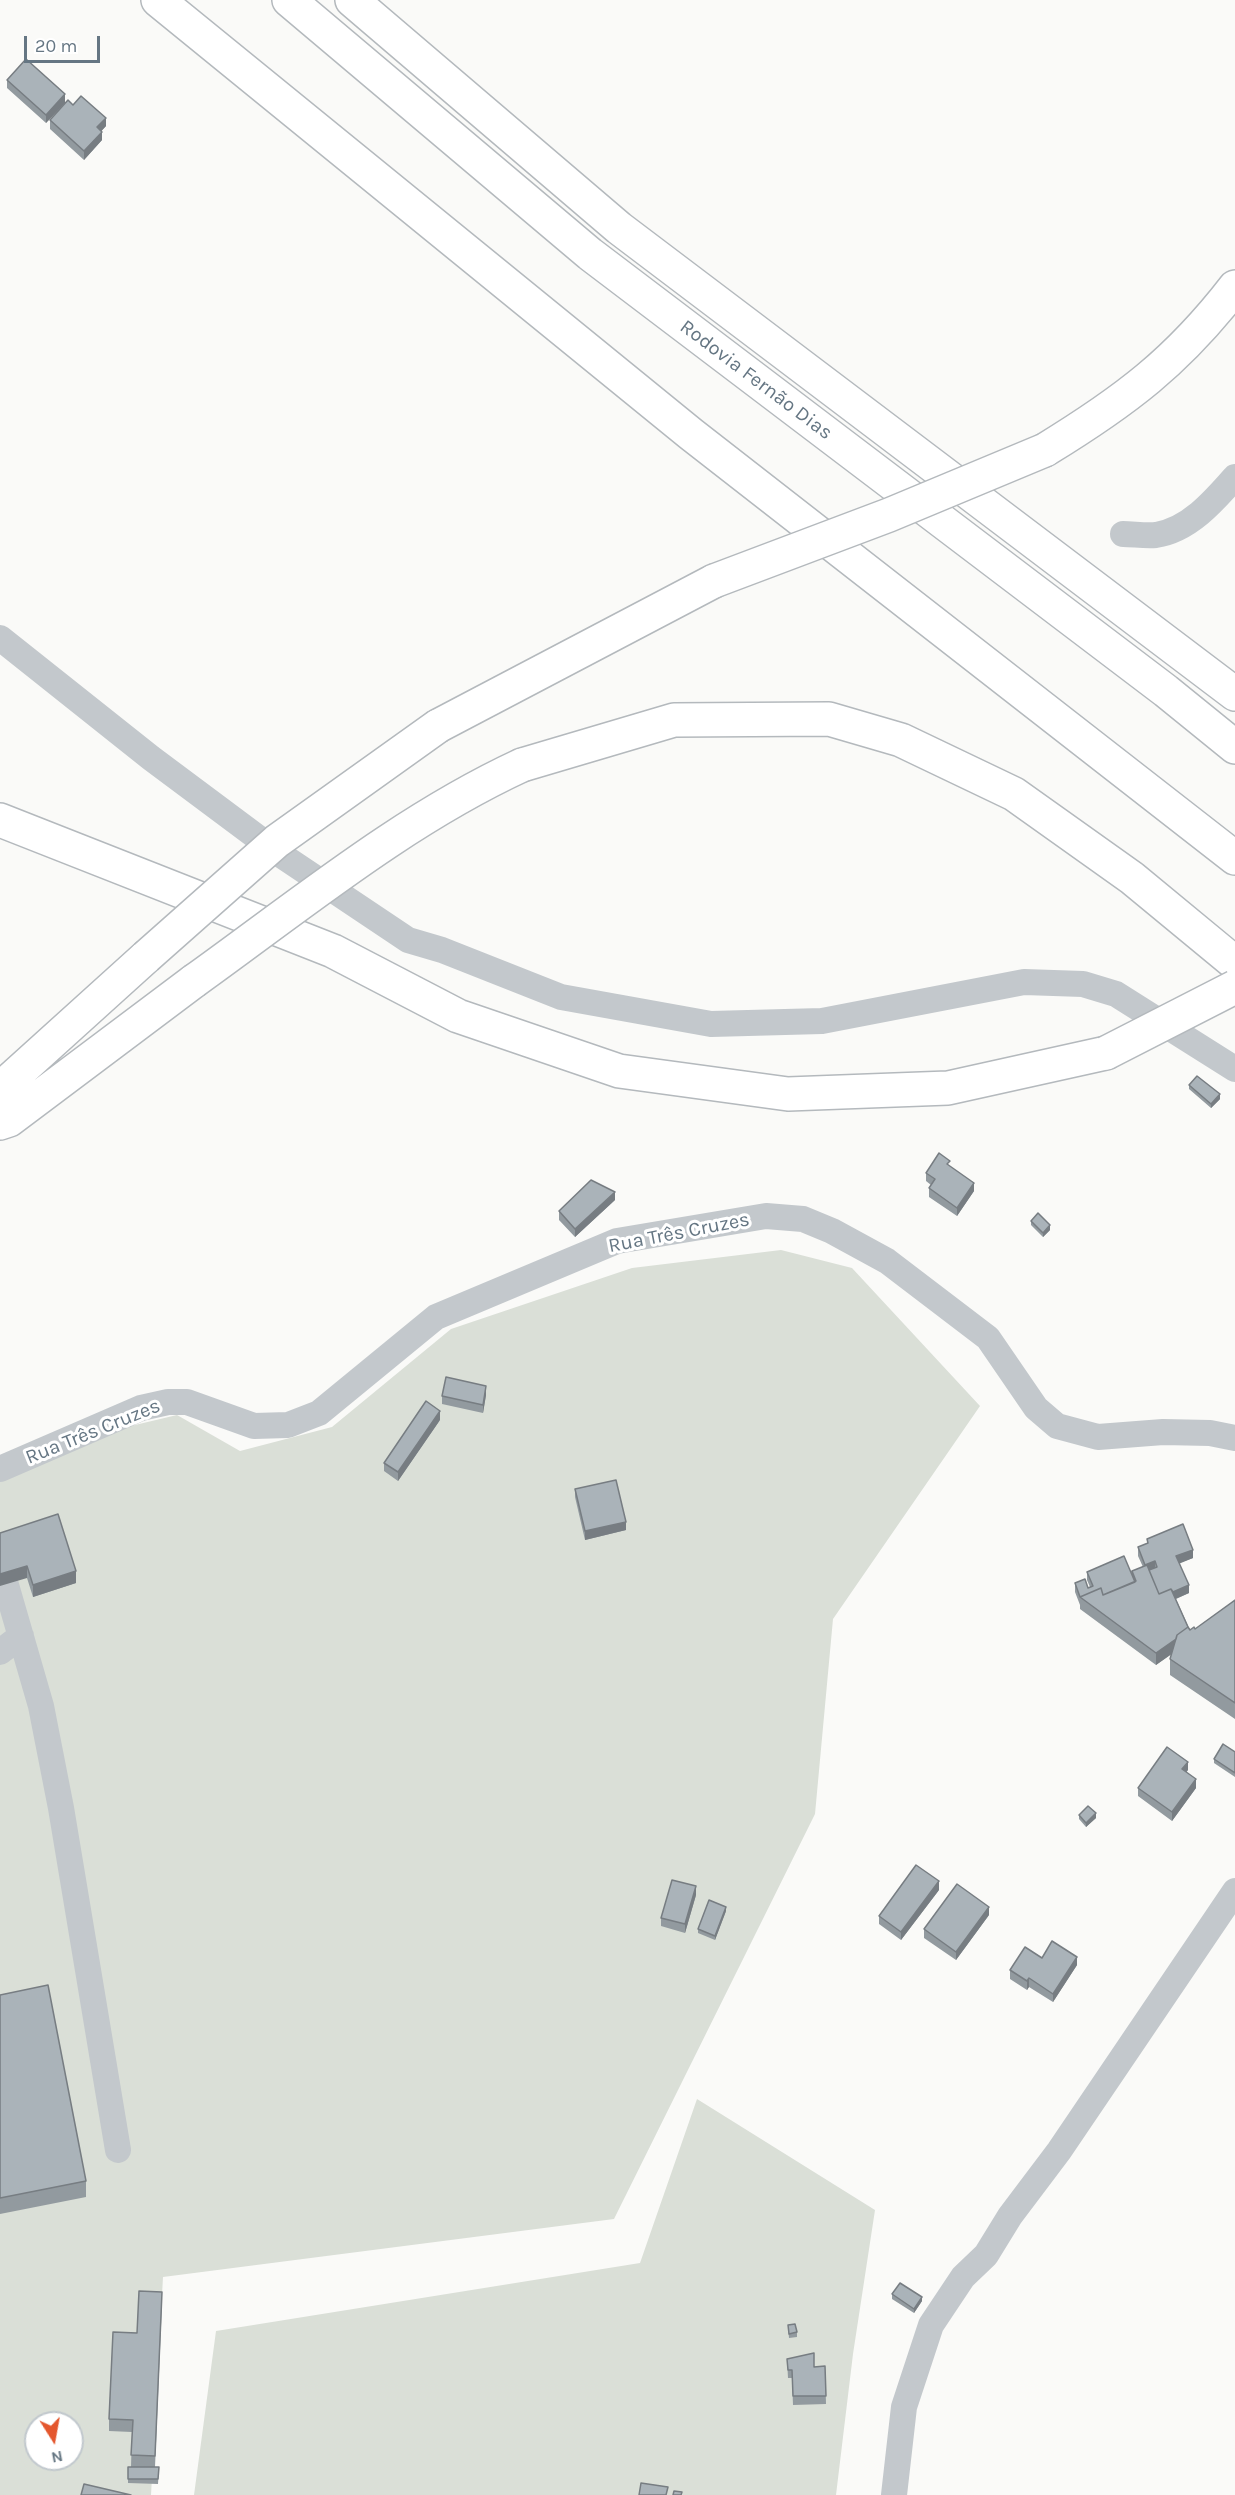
<!DOCTYPE html>
<html>
<head>
<meta charset="utf-8">
<style>
	body { margin:0 }
	#map { position:relative; width:1235px; height:2495px; overflow:hidden; background:#fafaf8; font-family:Karla,sans-serif }
	canvas { display:block }
	.north { position:absolute; left:24px; top:2411px; width:60px; height:60px; box-sizing:border-box; background:#fff; border:2px solid #c1c8cd; border-radius:50%; rotate:169deg; font-size:16px; font-weight:700; line-height:24px; text-align:center; color:#657683 }
	.north::after { content:''; display:block; margin:auto; width:21px; height:27px; background:#e4572e; clip-path:polygon(50% 0,100% 100%,50% 72%,0 100%) }
	.scale { position:absolute; left:24px; top:36px; width:76px; height:27px; box-sizing:border-box; border:3px solid #657683; border-top:0; padding-left:8px; font-size:18px; line-height:21px; white-space:nowrap; color:#657683; -webkit-text-stroke:4px #fff; paint-order:stroke }
</style>
</head>
<body>
<div id="map">
<canvas width="1235" height="2495"></canvas>
<div class="north">N</div>
<div class="scale">20 m</div>
</div>
<script>
const context = document.querySelector('canvas').getContext('2d');
context.lineJoin = 'round';
function fillPath(path, color) { context.fillStyle = color; context.fill(path, 'evenodd'); }
function strokePath(path, color, width, dash) { context.strokeStyle = color; context.lineWidth = width; context.lineCap = dash ? 'butt' : 'round'; context.setLineDash(dash || []); context.stroke(path); }
function drawText(font, color, halo, rows, align = 'center') {
  context.font = font + ' Karla,sans-serif'; context.lineWidth = 6; context.setLineDash([]); context.textBaseline = 'middle'; context.strokeStyle = halo; context.fillStyle = color; for (const [text, x, y, turn = 0] of rows) {
    context.save(); context.translate(x, y); context.rotate((+turn || 0) * Math.PI / 180); context.textAlign = isNaN(turn) ? turn : align; if (halo) context.strokeText(text, 0, 0); context.fillText(text, 0, 0); context.restore();
  }
}
fillPath(new Path2D(`
	M 781,1250 L 852,1268 L 980,1406 L 833,1619 L 815,1814 L 614,2219 L 163,2277 L 151,2495 L 0,2495 L 0,1478 L 114,1430 L 177,1415 L 240,1451 L 332,1427 L 451,1329 L 632,1268 ZM 36,2423 L 72,2423 L 72,2459 L 36,2459 Z
	M 697,2099 L 875,2210 L 853,2354 L 836,2495 L 194,2495 L 216,2331 L 640,2263 Z`), '#dadfd7');
const highway = new Path2D(`
	M 158,0 L 691,434 L 1235,858
	M 289,0 L 590,254 L 1166,691 L 1235,747
	M 352,0 L 619,228 L 1235,694
	M 1045,450 C 1125,401 1177,362 1235,287
	M 438,726 L 714,581
	M 522,765 L 674,720 L 829,719 L 901,740 L 1014,794 L 1132,878 L 1235,963
	M 0,820 L 333,951 L 458,1016 L 619,1071 L 788,1094 L 948,1088 L 1106,1053
	M 0,1089 L 146,957
	M 0,1123 L 9,1120 L 194,981`);
strokePath(highway, '#b4b9bd', 36);
strokePath(new Path2D(`
	M 1123,534 C 1133,534 1145,536 1156,535 C 1189,530 1214,501 1235,477
	M 0,638 L 151,758 L 281,855 L 408,940 L 442,950 L 561,997 L 711,1024 L 822,1021 L 1024,982 L 1083,984 L 1116,994 L 1235,1069
	M 0,1469 L 141,1408 L 168,1402 L 187,1402 L 254,1426 L 288,1425 L 319,1413 L 436,1317 L 617,1241 L 766,1216 L 803,1219 L 832,1231 L 887,1261 L 988,1338 L 1036,1408 L 1057,1426 L 1098,1437 L 1163,1432 L 1210,1433 L 1235,1438
	M 6,1585 L 41,1706 L 61,1808 L 118,2150
	M 0,1652 L 21,1636
	M 894,2495 L 904,2407 L 931,2325 L 963,2277 L 986,2255 L 1010,2216 L 1059,2151 L 1235,1891`), '#c3c8cc', 26);
strokePath(highway, '#fff', 33);
const highwayBridge = new Path2D(`
	M 714,581 L 889,515 L 1045,450
	M 146,957 L 277,841 L 438,726
	M 194,981 C 300,905 403,820 522,765
	M 1106,1053 L 1235,987`);
strokePath(highwayBridge, '#b4b9bd', 36, []);
strokePath(highwayBridge, '#fff', 33);
fillPath(new Path2D(`
	M 7,80 L 65,103 L 46,123 L 7,88 Z
	M 73,105 L 106,126 L 101,131 L 102,140 L 84,160 L 50,129 L 50,120 Z
	M 1189,1085 L 1220,1099 L 1211,1108 L 1189,1089 Z
	M 950,1166 L 974,1191 L 957,1216 L 929,1197 L 929,1188 L 931,1185 L 926,1181 L 926,1173 Z
	M 615,1200 L 575,1237 L 559,1220 L 559,1211 Z
	M 1031,1221 L 1050,1230 L 1043,1237 L 1031,1225 Z
	M 486,1395 L 483,1413 L 442,1404 L 442,1396 Z
	M 440,1420 L 398,1481 L 384,1471 L 384,1463 Z
	M 575,1489 L 626,1530 L 585,1540 L 575,1497 Z
	M 0,1533 L 76,1583 L 33,1597 L 27,1578 Z
	M 1147,1539 L 1193,1558 L 1179,1563 L 1189,1593 L 1176,1599 L 1190,1630 L 1195,1629 L 1235,1600 L 1235,1719 L 1170,1675 L 1170,1659 L 1171,1654 L 1156,1665 L 1080,1609 L 1080,1605 L 1075,1592 L 1075,1583 L 1088,1588 L 1090,1587 L 1087,1580 L 1087,1572 L 1132,1575 L 1132,1571 L 1143,1567 L 1138,1556 L 1138,1547 L 1147,1544 Z
	M 1235,1752 L 1235,1777 L 1214,1763 L 1214,1759 Z
	M 1188,1770 L 1186,1772 L 1196,1788 L 1172,1821 L 1138,1796 L 1138,1788 Z
	M 1079,1815 L 1096,1818 L 1086,1827 L 1079,1819 Z
	M 939,1890 L 901,1940 L 879,1924 L 879,1916 Z
	M 696,1895 L 685,1933 L 661,1926 L 661,1918 Z
	M 726,1911 L 715,1940 L 698,1933 L 698,1929 Z
	M 989,1915 L 956,1960 L 924,1938 L 924,1929 Z
	M 1042,1958 L 1077,1965 L 1053,2002 L 1029,1987 L 1027,1990 L 1010,1979 L 1010,1970 Z
	M 0,1995 L 86,2181 L 86,2197 L 0,2214 Z
	M 892,2294 L 922,2301 L 914,2313 L 892,2299 Z
	M 162,2304 L 155,2467 L 159,2467 L 158,2484 L 128,2483 L 128,2467 L 131,2467 L 132,2432 L 109,2431 L 109,2419 Z
	M 788,2325 L 797,2332 L 797,2337 L 789,2338 Z
	M 787,2359 L 814,2367 L 825,2366 L 826,2404 L 793,2405 L 792,2378 L 788,2378 Z`), '#929a9f');
fillPath(new Path2D(`
	M 65,94 L 65,103 L 46,123 L 46,115 Z
	M 106,118 L 106,126 L 97,136 L 97,127 Z
	M 102,132 L 102,140 L 84,160 L 84,151 Z
	M 1220,1094 L 1220,1099 L 1211,1108 L 1211,1104 Z
	M 974,1183 L 974,1191 L 957,1216 L 957,1208 Z
	M 615,1192 L 615,1200 L 575,1237 L 575,1229 Z
	M 1050,1225 L 1050,1230 L 1043,1237 L 1043,1233 Z
	M 486,1386 L 486,1395 L 483,1413 L 483,1405 Z
	M 440,1411 L 440,1420 L 398,1481 L 398,1472 Z
	M 626,1522 L 626,1530 L 585,1540 L 585,1531 Z
	M 1193,1550 L 1193,1558 L 1176,1565 L 1176,1556 Z
	M 1155,1561 L 1155,1570 L 1145,1574 L 1145,1565 Z
	M 27,1566 L 27,1578 L 0,1586 L 0,1574 Z
	M 76,1571 L 76,1583 L 33,1597 L 33,1585 Z
	M 1189,1585 L 1189,1593 L 1159,1606 L 1159,1598 Z
	M 1189,1630 L 1189,1642 L 1156,1665 L 1156,1653 Z
	M 1188,1762 L 1188,1770 L 1182,1778 L 1182,1769 Z
	M 1196,1779 L 1196,1788 L 1172,1821 L 1172,1812 Z
	M 1096,1813 L 1096,1818 L 1086,1827 L 1086,1823 Z
	M 939,1881 L 939,1890 L 901,1940 L 901,1932 Z
	M 696,1886 L 696,1895 L 685,1933 L 685,1924 Z
	M 726,1907 L 726,1911 L 715,1940 L 715,1936 Z
	M 989,1907 L 989,1915 L 956,1960 L 956,1952 Z
	M 1077,1957 L 1077,1965 L 1053,2002 L 1053,1994 Z
	M 1029,1978 L 1029,1987 L 1027,1990 L 1027,1981 Z
	M 922,2297 L 922,2301 L 914,2313 L 914,2309 Z`), '#777d82');
const building = new Path2D(`
	M 26,59 L 65,94 L 46,115 L 7,80 Z
	M 81,96 L 106,118 L 97,127 L 102,132 L 84,151 L 50,120 L 68,100 L 73,105 Z
	M 1197,1076 L 1220,1094 L 1211,1104 L 1189,1085 Z
	M 939,1153 L 950,1161 L 947,1164 L 974,1183 L 957,1208 L 929,1188 L 935,1179 L 926,1173 Z
	M 591,1180 L 615,1192 L 575,1229 L 559,1211 Z
	M 1038,1213 L 1050,1225 L 1043,1233 L 1031,1221 Z
	M 446,1377 L 486,1386 L 483,1405 L 442,1396 Z
	M 426,1401 L 440,1411 L 398,1472 L 384,1463 Z
	M 616,1480 L 626,1522 L 585,1531 L 575,1489 Z
	M 58,1514 L 76,1571 L 33,1585 L 27,1566 L 0,1574 L 0,1533 Z
	M 1183,1524 L 1193,1550 L 1176,1556 L 1189,1585 L 1173,1592 L 1171,1589 L 1159,1594 L 1149,1570 L 1157,1567 L 1155,1561 L 1145,1565 L 1138,1547 L 1148,1543 L 1147,1539 Z
	M 1124,1556 L 1135,1582 L 1103,1595 L 1101,1588 L 1080,1597 L 1075,1583 L 1085,1579 L 1088,1588 L 1093,1586 L 1087,1572 Z
	M 1147,1565 L 1159,1594 L 1171,1589 L 1188,1627 L 1177,1635 L 1176,1639 L 1156,1653 L 1080,1597 L 1101,1588 L 1103,1595 L 1136,1581 L 1132,1571 Z
	M 1235,1600 L 1235,1703 L 1170,1659 L 1177,1635 L 1188,1627 L 1190,1630 L 1194,1627 L 1195,1629 Z
	M 1223,1744 L 1235,1752 L 1235,1773 L 1214,1759 Z
	M 1167,1747 L 1188,1762 L 1182,1769 L 1196,1779 L 1172,1812 L 1138,1788 Z
	M 1088,1806 L 1096,1813 L 1086,1823 L 1079,1815 Z
	M 916,1865 L 939,1881 L 901,1932 L 879,1916 Z
	M 672,1880 L 696,1886 L 685,1924 L 661,1918 Z
	M 957,1884 L 989,1907 L 956,1952 L 924,1929 Z
	M 709,1900 L 726,1907 L 715,1936 L 698,1929 Z
	M 1052,1941 L 1077,1957 L 1053,1994 L 1029,1978 L 1027,1981 L 1010,1970 L 1025,1947 L 1042,1958 Z
	M 48,1985 L 86,2181 L 0,2198 L 0,1995 Z
	M 900,2283 L 922,2297 L 914,2309 L 892,2294 Z
	M 139,2291 L 162,2292 L 155,2456 L 131,2455 L 133,2420 L 109,2419 L 113,2332 L 137,2333 Z
	M 795,2324 L 797,2332 L 789,2334 L 788,2325 Z
	M 814,2353 L 814,2367 L 825,2366 L 826,2396 L 793,2396 L 792,2370 L 788,2370 L 787,2359 Z
	M 128,2467 L 159,2467 L 158,2479 L 128,2479 Z
	M 641,2483 L 668,2487 L 666,2495 L 639,2495 Z
	M 84,2484 L 131,2495 L 81,2495 Z
	M 674,2491 L 682,2492 L 681,2495 L 673,2495 Z`);
fillPath(building, '#aab3b9');
strokePath(building, '#777d82', 1.5);
drawText('20px', '#657683', '#fff', [
	["Rodovia Fernão Dias",756,380,37],
	["Rua Três Cruzes",679,1233,-11],
	["Rua Três Cruzes",93,1432,-22]
]);
</script>
</body>
</html>
